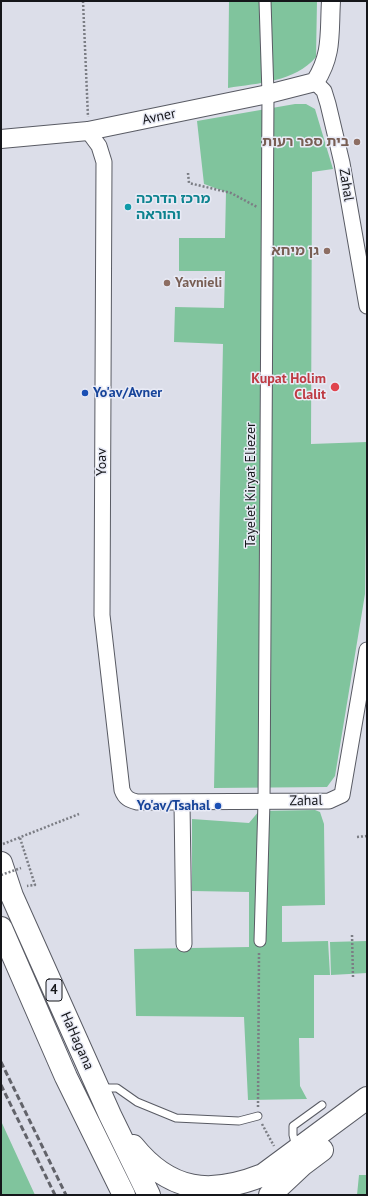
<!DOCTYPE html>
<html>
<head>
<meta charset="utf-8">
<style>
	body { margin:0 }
	#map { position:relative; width:368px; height:1196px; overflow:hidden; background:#dcdee9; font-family:"PT Sans",sans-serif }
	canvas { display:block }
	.frame { position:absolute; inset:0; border:2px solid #15161a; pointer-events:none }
</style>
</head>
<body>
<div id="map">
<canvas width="368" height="1196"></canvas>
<div class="frame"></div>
</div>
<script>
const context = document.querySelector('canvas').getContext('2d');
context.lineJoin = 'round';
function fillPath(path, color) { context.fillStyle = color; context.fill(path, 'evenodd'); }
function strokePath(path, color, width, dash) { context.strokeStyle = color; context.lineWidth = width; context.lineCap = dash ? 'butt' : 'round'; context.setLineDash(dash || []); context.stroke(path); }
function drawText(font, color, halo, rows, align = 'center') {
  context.font = font + ' "PT Sans","Noto Sans Hebrew",sans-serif'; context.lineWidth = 3; context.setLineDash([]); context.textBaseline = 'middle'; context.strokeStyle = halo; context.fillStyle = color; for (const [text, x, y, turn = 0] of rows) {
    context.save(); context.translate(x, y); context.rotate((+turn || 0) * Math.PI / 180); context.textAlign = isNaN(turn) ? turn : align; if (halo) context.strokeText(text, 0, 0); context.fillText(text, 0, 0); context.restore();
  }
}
fillPath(new Path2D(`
	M 229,1 L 317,1 L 316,57 C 295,82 258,83 228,88 Z
	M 295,104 L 306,104 L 315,109 L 333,169 L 312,172 L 311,444 L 367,442 L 365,594 L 335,776 L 327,787 L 214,788 L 223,344 L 174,342 L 175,307 L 224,308 L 225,271 L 179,271 L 179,238 L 225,238 L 226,192 L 204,184 L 197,121 Z
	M 315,810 L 320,812 L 324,824 L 325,905 L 282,906 L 282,942 L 328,941 L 330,975 L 314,975 L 314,1038 L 299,1038 L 300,1086 L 307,1099 L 248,1100 L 244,1017 L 136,1016 L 134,949 L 249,947 L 249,892 L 192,891 L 192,819 L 249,823 L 259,811 Z
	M 367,941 L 367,973 L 331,975 L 330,942 Z
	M 1,1121 L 35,1195 L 1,1195 Z
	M 359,1175 L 367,1175 L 367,1195 L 357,1195 Z`), '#80c49d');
const service = new Path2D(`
	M 100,1088 L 117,1088 L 137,1102 L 176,1118 L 239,1121 L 258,1116
	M 296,1147 L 293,1135 L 293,1126 L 322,1105`);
const pedestrian = new Path2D(`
	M 260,941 L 264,801 L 268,94 L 265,1`);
const minor = new Path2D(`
	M 315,82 L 324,91 L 328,104 L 342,163 L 367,306
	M 88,131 L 99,146 L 104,162 L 102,615 L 122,790 C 125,798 129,800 137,802 L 329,801 L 342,795 L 367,650
	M 182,803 L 184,944`);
const tertiary = new Path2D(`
	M 1,139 L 88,131 L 268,94 L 315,82 C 333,54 329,33 331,1`);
const trunk = new Path2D(`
	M 1,863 L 12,896 L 110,1115 L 149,1195
	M 1,928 L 66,1077 L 124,1195
	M 133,1146 C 170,1192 210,1196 263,1175 L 367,1098
	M 270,1195 L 302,1165 L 322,1150`);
strokePath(service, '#595b64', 9);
strokePath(pedestrian, '#595b64', 13);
strokePath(minor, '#595b64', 17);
strokePath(tertiary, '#595b64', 20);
strokePath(trunk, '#595b64', 24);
strokePath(new Path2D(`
	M 83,1 L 88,117
	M 188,173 L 189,183 L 231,193 L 257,207
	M 357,837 L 367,836
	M 20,838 L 35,885 L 27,886
	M 3,844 L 79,814
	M 352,935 L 353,977
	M 258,1107 L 259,952
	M 262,1124 L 274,1146`), '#7b7d84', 2.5, [2, 2]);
strokePath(service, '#fff', 7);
strokePath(pedestrian, '#fff', 11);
strokePath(minor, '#fff', 15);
strokePath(tertiary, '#fff', 18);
strokePath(trunk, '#fff', 22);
strokePath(new Path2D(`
	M 1,1062 L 66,1195
	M 1,1085 L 55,1195`), '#62636a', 3, [6, 3]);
strokePath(new Path2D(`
	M 1,875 L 21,868`), '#7b7d84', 2.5, [2, 2]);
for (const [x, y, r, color] of [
	[357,142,4,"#8d6e63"],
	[128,207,4,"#0f9aa8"],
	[327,251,4,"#8d6e63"],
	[167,283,4,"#8d6e63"],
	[335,387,5,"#e0444e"],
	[85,393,4,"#1a4fb4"],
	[218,806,4,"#1a4fb4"]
]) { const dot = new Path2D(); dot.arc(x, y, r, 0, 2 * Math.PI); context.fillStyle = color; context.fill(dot); strokePath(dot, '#e9ebf6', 1.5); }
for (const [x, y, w] of [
	[54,990,16]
]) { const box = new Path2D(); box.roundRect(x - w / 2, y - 11, w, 22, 3); context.fillStyle = '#e9ebf6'; context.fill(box); strokePath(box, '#15161a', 1); }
drawText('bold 13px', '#15161a', null, [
	["4",54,990]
]);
drawText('14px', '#15161a', '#e9ebf6', [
	["Avner",159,117,-12],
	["Zahal",346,185,81],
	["Yoav",102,462,-90],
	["Tayelet Kiryat Eliezer",251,485,-90],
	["Zahal",306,801,-1],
	["HaHagana",77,1041,66]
]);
drawText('bold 14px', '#785e54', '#e9ebf6', [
	["בית ספר רעות",349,142],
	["גן מיחא",319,251],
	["Yavnieli",175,283,"left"]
], 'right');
drawText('bold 14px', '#0d838f', '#e9ebf6', [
	["מרכז הדרכה",136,199],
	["והוראה",136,215]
], 'left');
drawText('bold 14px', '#be3a42', '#e9ebf6', [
	["Kupat Holim",326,379],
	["Clalit",326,395]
], 'right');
drawText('bold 14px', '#164399', '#e9ebf6', [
	["Yo'av/Avner",93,393],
	["Yo'av/Tsahal",210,806,"right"]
], 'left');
</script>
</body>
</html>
